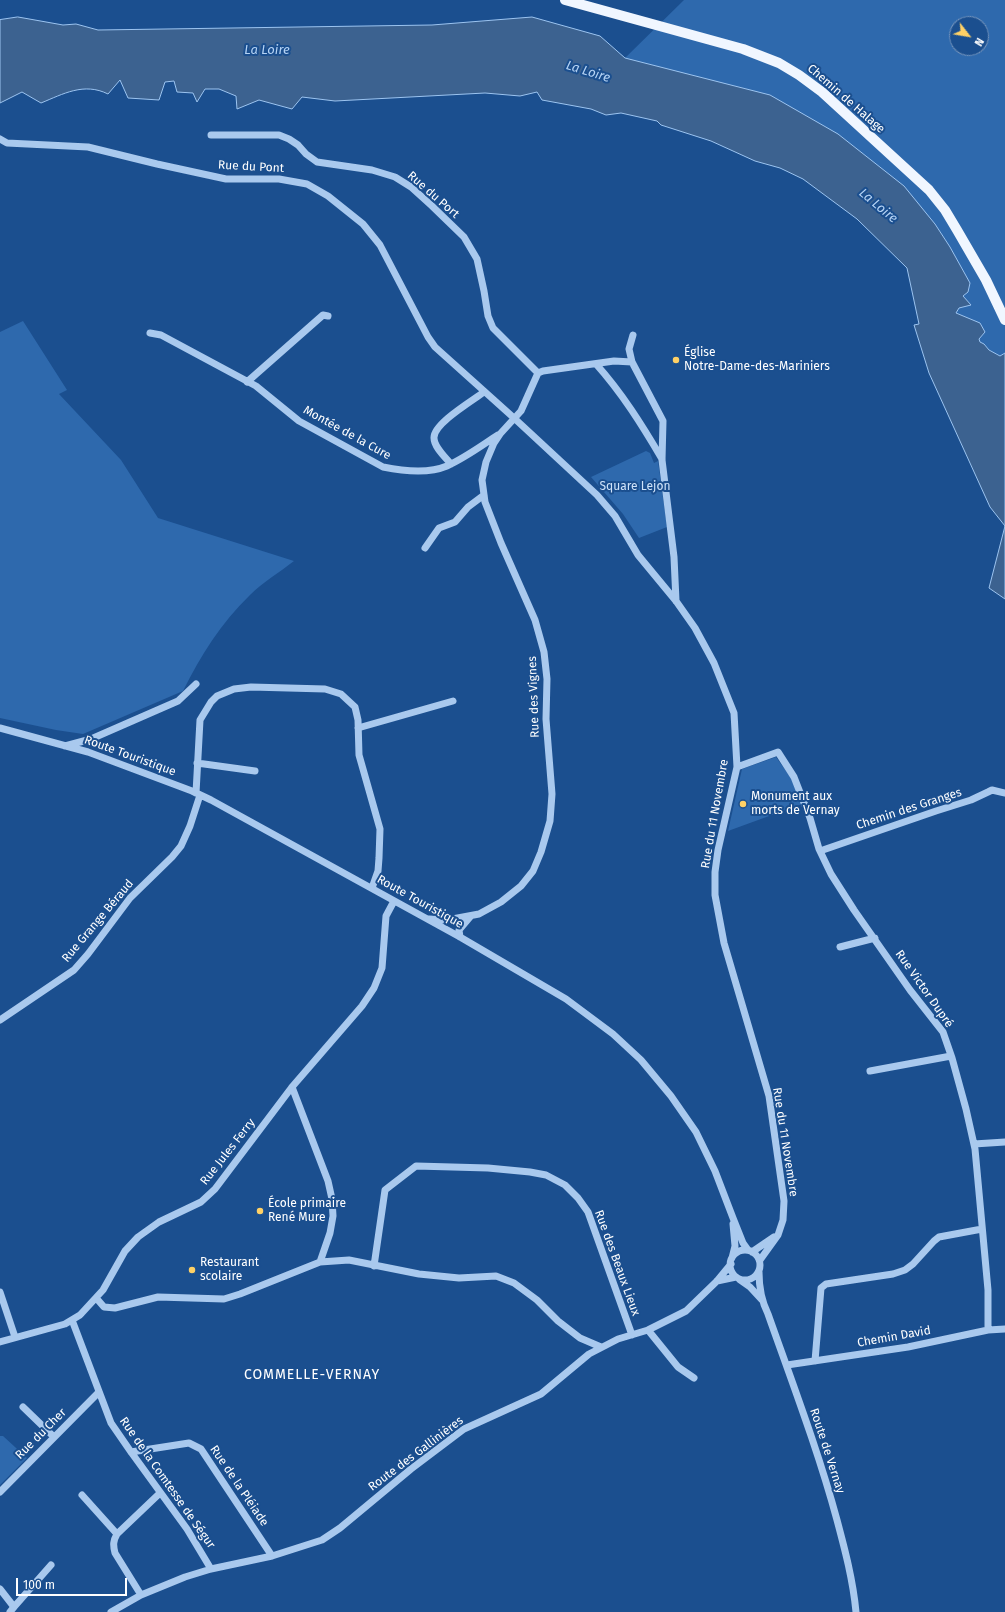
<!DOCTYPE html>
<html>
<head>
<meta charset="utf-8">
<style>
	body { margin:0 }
	#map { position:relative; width:1005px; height:1612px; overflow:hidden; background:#1b4f8f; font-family:"Fira Sans",sans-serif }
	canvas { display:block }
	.north { position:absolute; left:949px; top:16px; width:40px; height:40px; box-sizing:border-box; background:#1b4f8f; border:1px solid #7695bc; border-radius:50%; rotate:121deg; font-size:11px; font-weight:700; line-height:16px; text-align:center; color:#fff }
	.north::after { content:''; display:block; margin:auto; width:14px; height:18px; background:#ffd166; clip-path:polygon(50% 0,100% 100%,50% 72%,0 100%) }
	.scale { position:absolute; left:16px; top:1578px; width:111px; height:18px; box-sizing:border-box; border:2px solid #fff; border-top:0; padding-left:5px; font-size:12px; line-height:14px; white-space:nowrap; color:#fff; -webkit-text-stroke:3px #1b4f8f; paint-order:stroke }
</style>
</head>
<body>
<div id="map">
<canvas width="1005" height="1612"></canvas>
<div class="north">N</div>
<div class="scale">100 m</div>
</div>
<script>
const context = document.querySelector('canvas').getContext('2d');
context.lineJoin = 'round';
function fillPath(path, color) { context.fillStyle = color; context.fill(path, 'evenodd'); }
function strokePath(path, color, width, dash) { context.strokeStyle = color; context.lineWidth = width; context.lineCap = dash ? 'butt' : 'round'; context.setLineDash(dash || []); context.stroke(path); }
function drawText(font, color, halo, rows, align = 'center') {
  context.font = font + ' "Fira Sans",sans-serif'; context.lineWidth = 4; context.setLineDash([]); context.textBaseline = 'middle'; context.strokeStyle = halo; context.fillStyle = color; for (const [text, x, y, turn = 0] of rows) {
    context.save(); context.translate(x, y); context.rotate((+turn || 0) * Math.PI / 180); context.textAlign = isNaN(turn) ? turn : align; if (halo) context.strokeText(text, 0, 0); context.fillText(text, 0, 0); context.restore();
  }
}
fillPath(new Path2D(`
	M 684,0 L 1005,0 L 1005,353 L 1000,356 L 989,350 L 984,344 L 980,342 L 979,339 L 985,332 L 956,313 L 970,283 L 950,247 L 935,224 L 625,58 ZM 957,24 L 981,24 L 981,48 L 957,48 Z
	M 23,321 L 67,390 L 59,394 L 121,460 L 158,518 L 294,561 C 280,572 263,582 250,595 C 221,623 201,655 183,691 L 83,734 L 56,730 L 0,718 L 0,332 Z
	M 646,451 L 650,453 L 654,463 L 658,461 L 667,527 L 639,538 L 623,514 L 591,477 Z
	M 776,757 L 791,778 L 802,804 L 728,831 L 742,769 Z
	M 0,1436 L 3,1436 L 27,1458 L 0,1485 Z`), '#2e69ad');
const water = new Path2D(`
	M 18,17 L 63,25 L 76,24 L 98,30 L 432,25 L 532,17 L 600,36 L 625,58 L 770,95 L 838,134 L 904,186 L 935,224 L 950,247 L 970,283 L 968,292 L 963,296 L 971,305 L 959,308 L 956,313 L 980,323 L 985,332 L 979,339 L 980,342 L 984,344 L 989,350 L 1000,356 L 1005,353 L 1005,599 L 989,588 L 1005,526 L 990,507 L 929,373 L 914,325 L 919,324 L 907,268 L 857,219 L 803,179 L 780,168 L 755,161 L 711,141 L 661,125 L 657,121 L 621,113 L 606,115 L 591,109 L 542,100 L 537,92 L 520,96 L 485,93 L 335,101 L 302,97 L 292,109 L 259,100 L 237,109 L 236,96 L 219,89 L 205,89 L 197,102 L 193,93 L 177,92 L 174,81 L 165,82 L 159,100 L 128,98 L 120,80 L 108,94 C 84,82 63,94 41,103 L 22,92 L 0,103 L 0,20 Z`);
fillPath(water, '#3c6290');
strokePath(water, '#9cc4f0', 1);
strokePath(new Path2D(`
	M 211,135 L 279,135 L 289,139 L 298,145 L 306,154 L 317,162 L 372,170 L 395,177 L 411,187 L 432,206 L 464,237 L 477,259 L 484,291 L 488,316 L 493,328 L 538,373
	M 0,139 L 7,143 L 88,147 L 157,164 L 226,179 L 279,179 L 307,184 L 328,196 L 363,224 L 380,245 L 428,337 L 435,347 L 514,418 L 597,495 L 615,516 L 638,555 L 676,601 L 695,628 L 714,663 L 734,713 L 737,767 L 718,850 L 715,872 L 715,895 L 724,943 L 769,1096 L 784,1201 L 783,1220 L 778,1235 L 760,1260
	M 150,333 L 161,335 L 256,386 L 299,421 L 383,467 C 403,471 428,474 447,466 C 465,458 481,446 498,435
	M 633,335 L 629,349 L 632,362 L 663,421 L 662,460 L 674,557 L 676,601
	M 596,364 C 622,393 642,425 662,459
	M 247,382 L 323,315 L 328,316
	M 451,464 C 445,457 434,447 434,438 C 433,424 472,401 484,392
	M 425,548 L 439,528 L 455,522 L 468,507 L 484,495
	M 0,728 L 88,752 L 192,791 L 211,800 L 460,937 L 566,999 L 613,1034 L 641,1060 L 671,1096 L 696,1132 L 715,1171 L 733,1218 L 743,1243 L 748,1250
	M 358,728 L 453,701
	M 65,746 L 91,739 L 178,701 L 196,684
	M 197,763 L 255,771
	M 737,767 L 778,752 L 794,777 L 810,818 L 819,849 L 831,874 L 854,910 L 910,990 L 943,1032 L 952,1058 L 966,1109 L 975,1149 L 988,1290 L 988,1330
	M 196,793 L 200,720 L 211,702 L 217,696 L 234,689 L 251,687 L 325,689 L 341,694 L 355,707 L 358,720 L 359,755 L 380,829 L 379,858 L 378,871 L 372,888
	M 820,851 L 936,811 L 971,800 L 988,792 L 992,790 L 1005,793
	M 429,919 L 447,920 L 479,914 L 501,902 L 521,886 L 533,871 L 541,852 L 550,821 L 552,794 L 546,719 L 547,679 L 544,652 L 535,620 L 501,543 L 485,502 L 482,480 L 486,462 L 494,443 L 500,434 L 521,411 L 538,373 L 543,371 L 614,361 L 632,362
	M 460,937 L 459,930 L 470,917
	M 840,947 L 875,938
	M 0,1020 L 74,970 L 88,954 L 130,898 L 172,857 L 181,846 L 190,826 L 200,795
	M 870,1071 L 951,1056
	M 292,1087 L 328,1181 L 332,1199 L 333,1216 L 330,1233 L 320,1262
	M 974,1144 L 1005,1142
	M730 1265a15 15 0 1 1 30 0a15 15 0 1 1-30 0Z
	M 752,1252 L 774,1237
	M 732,1258 L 735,1246 L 733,1224
	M 374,1266 L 385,1190 L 416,1166 L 488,1168 L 530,1172 L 546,1175 L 565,1185 L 578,1198 L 588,1212 L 632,1335
	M 759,1272 C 759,1288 761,1300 768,1314 C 792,1382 818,1450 837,1520 C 845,1550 853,1580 856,1612
	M 740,1280 L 750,1287 L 762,1300
	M 717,1281 L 736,1277
	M 0,1292 L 15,1337
	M 97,1299 L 104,1307 L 115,1308 L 158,1297 L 224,1299 L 240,1294 L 320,1262 L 349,1260 L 419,1274 L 459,1278 L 496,1276 L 514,1283 L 537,1300 L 558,1321 L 580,1338 L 601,1347
	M 72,1320 L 111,1423 L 131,1452 L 187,1529 L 211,1569
	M 648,1330 L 678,1367 L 694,1378
	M 0,1342 L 65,1324 L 80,1315 L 103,1290 L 125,1251 L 138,1237 L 159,1222 L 201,1202 L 215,1189 L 292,1087 L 362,1006 L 374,988 L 382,968 L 386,916 L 394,901
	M 815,1361 L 821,1288 L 826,1284 L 893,1274 L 905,1270 L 913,1264 L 934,1241 L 939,1237 L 982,1229
	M 787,1365 L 908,1347 L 988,1330 L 1005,1329
	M 23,1407 L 54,1437
	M 131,1452 L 189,1443 L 201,1449 L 272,1556
	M 0,1492 L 99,1392
	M 82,1495 L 117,1534
	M 0,1589 L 14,1607 L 10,1612
	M 141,1595 L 115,1553 C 113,1545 113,1541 117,1534 L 160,1493
	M 14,1607 L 51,1565
	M 111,1612 L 141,1595 L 185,1577 L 211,1569 L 272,1556 L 322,1540 L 340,1528 L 411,1469 L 464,1429 L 541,1394 L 589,1354 L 618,1339 L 648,1330 L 686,1311 L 717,1281 L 731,1264`), '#a9c9ee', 7);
strokePath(new Path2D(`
	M 565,0 L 743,49 L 779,63 L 799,75 L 822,92 L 929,190 L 945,210 L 957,230 L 986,280 L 1005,320`), '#f0f6ff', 10);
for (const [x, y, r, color] of [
	[676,360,4,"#ffd166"],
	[743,804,4,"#ffd166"],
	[260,1211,4,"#ffd166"],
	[192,1270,4,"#ffd166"]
]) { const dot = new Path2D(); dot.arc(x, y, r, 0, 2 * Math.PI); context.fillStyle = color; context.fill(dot); strokePath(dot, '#1b4f8f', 1.5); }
drawText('12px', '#fff', '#1b4f8f', [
	["Chemin de Halage",846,99,41],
	["Rue du Pont",251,167,3],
	["Rue du Port",433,195,41],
	["Montée de la Cure",347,433,29],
	["Rue des Vignes",534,697,-92],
	["Route Touristique",130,756,20],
	["Chemin des Granges",909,809,-18],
	["Rue du 11 Novembre",715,814,-80],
	["Route Touristique",420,902,29],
	["Rue Grange Béraud",98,921,-50],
	["Rue Victor Dupré",924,989,55],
	["Rue du 11 Novembre",785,1142,81],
	["Rue Jules Ferry",228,1152,-52],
	["Rue des Beaux Lieux",617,1263,70],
	["Chemin David",894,1337,-10],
	["Rue du Cher",41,1434,-45],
	["Route de Vernay",827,1451,72],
	["Route des Gallinières",416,1454,-37],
	["Rue de la Comtesse de Ségur",167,1483,55],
	["Rue de la Pléiade",239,1486,56]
]);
drawText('12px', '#fff', '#1b4f8f', [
	["Église",684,353],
	["Notre-Dame-des-Mariniers",684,367],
	["Monument aux",751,797],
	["morts de Vernay",751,811],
	["École primaire",268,1204],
	["René Mure",268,1218],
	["Restaurant",200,1263],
	["scolaire",200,1277]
], 'left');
drawText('12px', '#cfe3fa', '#1b4f8f', [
	["Square Lejon",635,487]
]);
drawText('italic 13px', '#b5d3f5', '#1b4f8f', [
	["La Loire",267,50],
	["La Loire",588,72,17],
	["La Loire",878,206,40]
]);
context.letterSpacing = '1px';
drawText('14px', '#fff', '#1b4f8f', [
	["COMMELLE-VERNAY",312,1375]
]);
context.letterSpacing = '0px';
</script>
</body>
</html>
